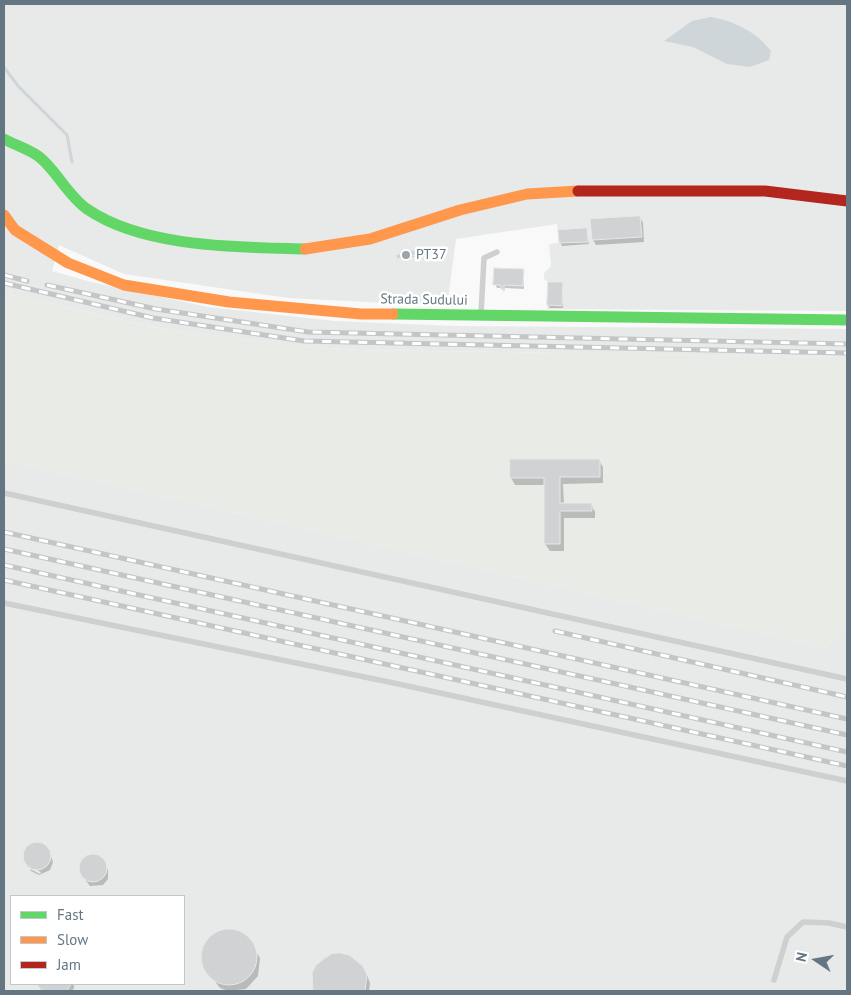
<!DOCTYPE html>
<html>
<head>
<meta charset="utf-8">
<style>
	body { margin:0 }
	#map { position:relative; width:851px; height:995px; overflow:hidden; background:#f9f9f9; font-family:"PT Sans",sans-serif }
	canvas { display:block }
	.frame { position:absolute; inset:0; border:5px solid #657683; pointer-events:none }
	.legend { position:absolute; left:10px; top:895px; width:175px; height:90px; box-sizing:border-box; background:#fff; border:1px solid #c1c8cd; margin:0; padding:6px 9px; list-style:none; font-size:15px; color:#657683 }
	.legend li { display:flex; align-items:center; gap:10px; height:25px }
	.legend b { width:25px; border:1px solid #c1c8cd }
	.north { position:absolute; left:791px; top:935px; width:50px; height:50px; -webkit-text-stroke:4px #fff; paint-order:stroke; rotate:282deg; font-size:14px; font-weight:700; line-height:20px; text-align:center; color:#657683 }
	.north::after { content:''; display:block; margin:auto; width:18px; height:22px; background:#657683; clip-path:polygon(50% 0,100% 100%,50% 72%,0 100%) }
</style>
</head>
<body>
<div id="map">
<canvas width="851" height="995"></canvas>
<div class="frame"></div>
<ul class="legend">
<li><b style="height:6px;background:#63d668"></b>Fast</li>
<li><b style="height:6px;background:#ff974d"></b>Slow</li>
<li><b style="height:6px;background:#b3261e"></b>Jam</li>
</ul>
<div class="north">N</div>
</div>
<script>
const context = document.querySelector('canvas').getContext('2d');
context.lineJoin = 'round';
function fillPath(path, color) { context.fillStyle = color; context.fill(path, 'evenodd'); }
function strokePath(path, color, width, dash) { context.strokeStyle = color; context.lineWidth = width; context.lineCap = dash ? 'butt' : 'round'; context.setLineDash(dash || []); context.stroke(path); }
function drawText(font, color, halo, rows, align = 'center') {
  context.font = font + ' "PT Sans",sans-serif'; context.lineWidth = 5; context.setLineDash([]); context.textBaseline = 'middle'; context.strokeStyle = halo; context.fillStyle = color; for (const [text, x, y, turn = 0] of rows) {
    context.save(); context.translate(x, y); context.rotate((+turn || 0) * Math.PI / 180); context.textAlign = isNaN(turn) ? turn : align; if (halo) context.strokeText(text, 0, 0); context.fillText(text, 0, 0); context.restore();
  }
}
fillPath(new Path2D(`
	M 4,4 L 847,4 L 847,311 L 547,309 L 548,282 L 544,279 L 544,273 L 551,266 L 549,244 L 559,243 L 557,224 L 456,239 L 447,306 L 288,298 L 124,274 L 59,245 L 52,271 L 91,282 L 208,307 L 335,321 L 454,326 L 847,329 L 847,357 L 359,350 L 299,346 L 164,329 L 4,293 Z
	M 4,460 L 827,648 L 836,636 L 847,639 L 847,991 L 4,991 ZM 11,896 L 184,896 L 184,984 L 11,984 Z`), '#e8e9e9');
fillPath(new Path2D(`
	M 4,293 L 163,329 L 299,346 L 359,350 L 847,357 L 847,639 L 836,637 L 827,648 L 4,460 Z`), '#e8ebe6');
fillPath(new Path2D(`
	M 711,17 C 736,22 755,31 771,51 L 769,60 L 750,67 L 727,64 L 693,47 L 664,41 L 692,21 Z`), '#ced6d9');
fillPath(new Path2D(`
	M 640,217 L 643,223 L 644,242 L 596,245 L 593,240 Z
	M 586,229 L 589,244 L 562,246 L 560,242 Z
	M 416,253 L 417,256 L 398,259 L 397,256 Z
	M 523,270 L 524,289 L 505,288 L 504,292 L 502,288 L 497,288 L 495,284 Z
	M 562,284 L 563,308 L 550,308 L 548,305 Z
	M 599,460 L 603,467 L 603,483 L 563,484 L 564,505 L 591,504 L 595,512 L 595,518 L 564,518 L 564,551 L 550,551 L 545,544 L 545,485 L 515,485 L 511,478 Z
	M 40,843 L 48,848 L 53,862 L 50,870 L 39,875 L 31,871 L 30,869 L 40,874 L 41,872 L 28,865 L 24,853 L 28,846 Z
	M 92,855 L 100,857 L 108,870 L 108,879 L 103,885 L 90,886 L 81,874 L 81,861 Z
	M 221,931 L 238,931 L 246,936 L 260,958 L 258,976 L 246,989 L 228,991 L 220,988 L 204,967 L 203,949 L 207,941 Z
	M 331,955 L 367,975 L 370,983 L 369,991 L 314,991 L 313,974 L 323,959 Z
	M 38,984 L 74,984 L 74,988 L 72,991 L 43,991 Z`), '#0003');
strokePath(new Path2D(`
	M 4,67 L 18,86 L 67,135 L 72,162`), '#ced6d9', 3);
const building = new Path2D(`
	M 640,216 L 642,237 L 592,240 L 590,219 Z
	M 587,228 L 588,242 L 559,243 L 558,230 Z
	M 416,250 L 417,255 L 397,259 L 396,255 Z
	M 494,268 L 524,269 L 523,286 L 504,285 L 504,290 L 501,289 L 501,285 L 493,285 Z
	M 548,282 L 563,282 L 562,306 L 547,305 Z
	M 510,459 L 600,459 L 600,477 L 560,477 L 560,503 L 592,503 L 592,511 L 560,511 L 560,544 L 544,544 L 544,478 L 510,478 Z
	M23 856a14 14 0 1 1 28 0a14 14 0 1 1-28 0Z
	M79 868a14 14 0 1 1 28 0a14 14 0 1 1-28 0Z
	M201 957a28 28 0 1 1 56 0a28 28 0 1 1-56 0Z
	M 340,953 L 349,955 L 363,966 L 367,975 L 365,991 L 313,991 L 312,973 L 316,965 L 331,954 Z
	M 37,984 L 71,984 L 67,991 L 42,991 Z`);
fillPath(building, '#d0d2d3');
strokePath(building, '#e8e8e8', 1);
strokePath(new Path2D(`
	M 481,314 L 484,258 L 497,252
	M 4,493 L 847,679
	M 4,603 L 389,682 L 847,781
	M 774,980 L 787,937 L 803,922 L 829,923 L 847,927`), '#cecfd0', 5.5);
strokePath(new Path2D(`
	M 4,139 C 15,145 28,149 38,156 C 55,168 67,195 87,209 C 144,248 238,247 305,249
	M 393,314 L 847,320`), '#63d668', 11);
strokePath(new Path2D(`
	M 4,215 L 15,230 L 68,263 L 124,285 L 229,302 L 361,314 L 393,314
	M 305,249 L 370,239 L 460,210 L 527,194 L 578,191`), '#ff974d', 11);
strokePath(new Path2D(`
	M 578,191 L 765,191 L 847,201`), '#b3261e', 11);
const rail = new Path2D(`
	M 4,275 L 27,281
	M 4,283 L 153,318 L 304,341 L 847,353
	M 47,285 L 156,309 L 308,332 L 847,344
	M 4,532 L 847,719
	M 4,549 L 847,735
	M 4,565 L 847,752
	M 4,580 L 847,766
	M 555,631 L 847,697`);
strokePath(rail, '#c3c5c6', 5);
strokePath(rail, '#fff', 3, [9]);
for (const [x, y, r, color] of [
	[406,255,5,"#99a4ac"]
]) { const dot = new Path2D(); dot.arc(x, y, r, 0, 2 * Math.PI); context.fillStyle = color; context.fill(dot); strokePath(dot, '#fff', 2); }
drawText('14px', '#657683', '#fff', [
	["PT37",416,255]
], 'left');
drawText('14px', '#657683', '#fff', [
	["Strada Sudului",424,300,1]
]);
</script>
</body>
</html>
